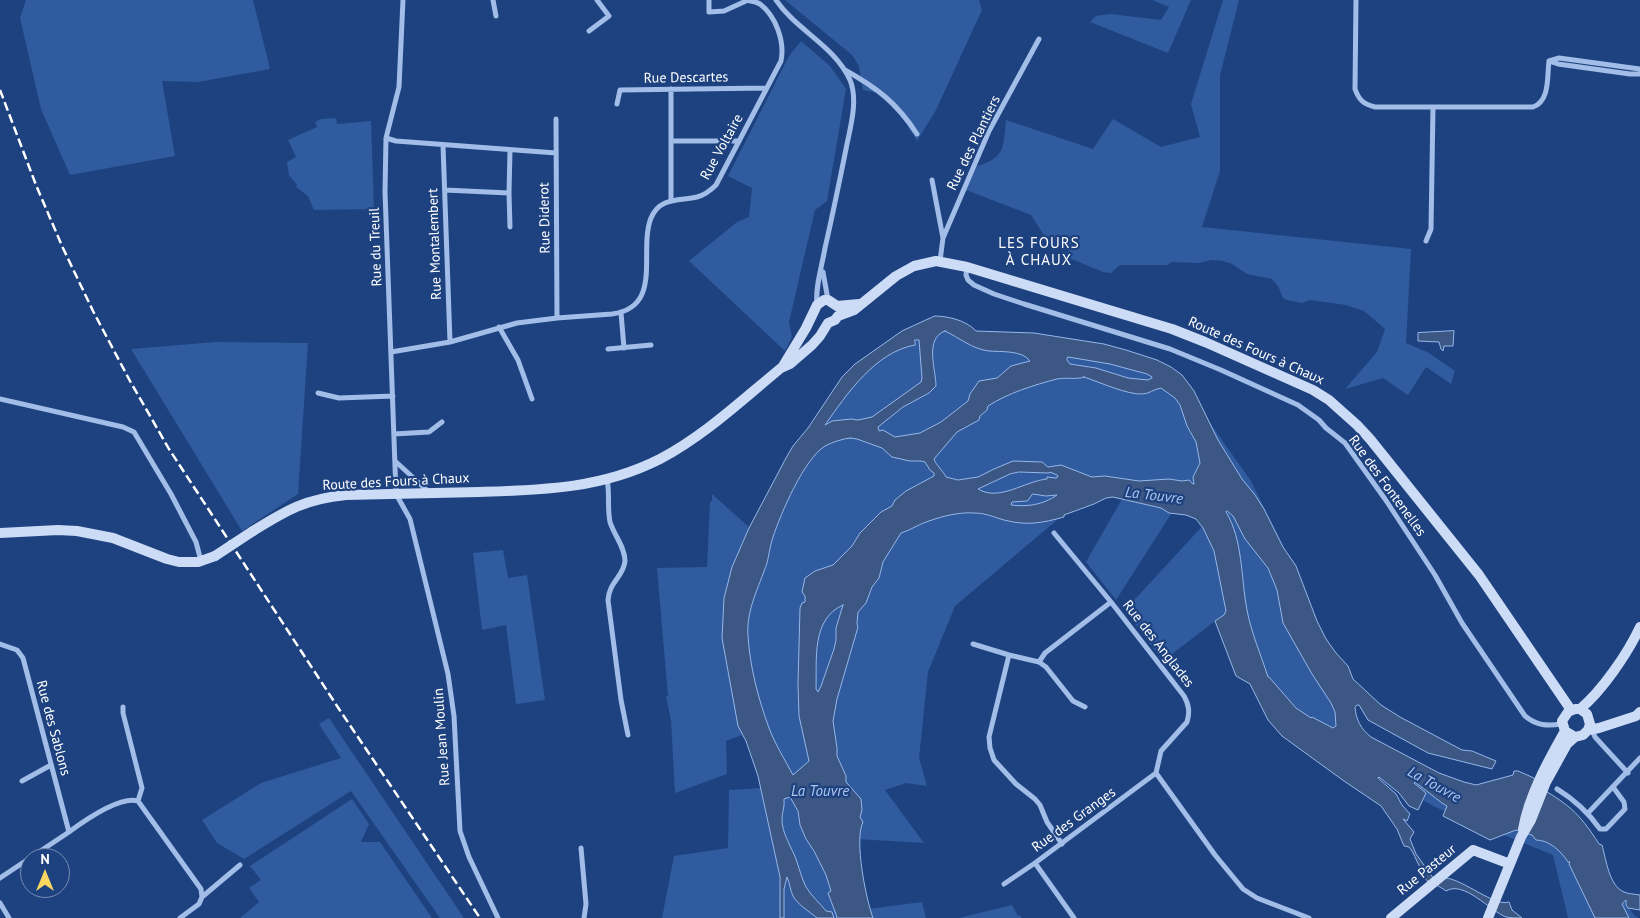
<!DOCTYPE html>
<html>
<head>
<meta charset="utf-8">
<style>
	body { margin:0 }
	#map { position:relative; width:1640px; height:918px; overflow:hidden; background:#1e427f; font-family:"PT Sans",sans-serif }
	canvas { display:block }
	.north { position:absolute; left:20px; top:848px; width:50px; height:50px; box-sizing:border-box; background:#1e427f; border:1px solid #788eb2; border-radius:50%; rotate:0deg; font-size:14px; font-weight:700; line-height:20px; text-align:center; color:#fff }
	.north::after { content:''; display:block; margin:auto; width:18px; height:22px; background:#f8d660; clip-path:polygon(50% 0,100% 100%,50% 72%,0 100%) }
</style>
</head>
<body>
<div id="map">
<canvas width="1640" height="918"></canvas>
<div class="north">N</div>
</div>
<script>
const context = document.querySelector('canvas').getContext('2d');
context.lineJoin = 'round';
function fillPath(path, color) { context.fillStyle = color; context.fill(path, 'evenodd'); }
function strokePath(path, color, width, dash) { context.strokeStyle = color; context.lineWidth = width; context.lineCap = dash ? 'butt' : 'round'; context.setLineDash(dash || []); context.stroke(path); }
function drawText(font, color, halo, rows, align = 'center') {
  context.font = font + ' "PT Sans",sans-serif'; context.lineWidth = 4.5; context.setLineDash([]); context.textBaseline = 'middle'; context.strokeStyle = halo; context.fillStyle = color; for (const [text, x, y, turn = 0] of rows) {
    context.save(); context.translate(x, y); context.rotate((+turn || 0) * Math.PI / 180); context.textAlign = isNaN(turn) ? turn : align; if (halo) context.strokeText(text, 0, 0); context.fillText(text, 0, 0); context.restore();
  }
}
fillPath(new Path2D(`
	M 26,0 L 253,0 L 270,69 L 198,82 L 162,81 L 175,156 L 70,175 L 41,109 L 20,18 Z
	M 785,0 L 979,0 L 982,10 L 936,110 L 917,141 L 901,115 L 878,93 L 863,90 L 859,66 L 852,55 Z
	M 1152,0 L 1191,0 L 1168,53 L 1090,22 L 1096,16 L 1110,14 L 1161,20 L 1169,7 Z
	M 1223,0 L 1239,0 L 1220,75 L 1220,171 L 1202,227 L 1411,249 L 1406,343 L 1429,353 L 1455,371 L 1451,384 L 1426,367 L 1408,395 L 1383,378 L 1345,389 L 1377,352 L 1385,329 L 1364,311 L 1346,305 L 1310,300 L 1302,303 L 1287,300 L 1283,298 L 1278,286 L 1272,279 L 1247,274 L 1232,264 L 1223,261 L 1211,260 L 1199,263 L 1172,262 L 1168,265 L 1120,265 L 1111,273 L 1103,272 L 1067,257 L 1069,249 L 1047,240 L 1031,215 L 966,190 L 977,166 C 1006,158 1003,146 1006,120 L 1093,149 L 1113,119 L 1161,147 L 1200,137 L 1191,104 Z
	M 801,41 L 830,66 L 846,89 L 827,201 L 815,210 L 789,322 L 792,337 L 785,351 L 689,261 L 737,222 L 749,217 L 752,188 L 728,176 L 789,56 Z
	M 336,118 L 337,124 L 371,121 L 374,209 L 314,210 L 308,196 L 296,187 L 297,185 L 289,175 L 287,162 L 296,157 L 288,140 L 317,127 L 315,122 L 321,119 Z
	M 944,327 L 1060,343 L 1180,381 L 1251,481 L 1305,591 L 1350,704 L 1359,735 L 1463,788 L 1593,862 L 1635,916 L 1639,918 L 1568,918 L 1553,855 L 1435,807 L 1279,719 L 1237,612 L 1215,621 L 1163,661 L 1125,610 L 1208,520 L 1175,508 L 1116,600 L 1086,562 L 1122,499 L 1106,496 L 1063,515 L 955,606 L 928,672 L 919,758 L 927,786 L 906,783 L 885,790 L 924,843 L 857,839 L 867,909 L 922,902 L 926,918 L 662,918 L 674,856 L 728,848 L 729,790 L 761,788 L 780,877 L 780,916 L 785,872 L 750,732 L 726,741 L 727,774 L 675,793 L 671,720 L 666,697 L 668,696 L 657,568 L 707,567 L 710,502 L 712,501 L 712,494 L 749,527 L 842,390 L 869,365 Z
	M 215,342 L 308,343 L 298,494 L 242,531 L 131,349 Z
	M 503,550 L 508,578 L 527,575 L 545,700 L 516,704 L 506,625 L 482,630 L 473,553 Z
	M 329,718 L 464,918 L 440,918 L 351,791 L 244,859 L 217,843 L 202,820 L 261,783 L 341,758 L 319,724 Z
	M 352,799 L 369,824 L 361,842 L 380,842 L 432,918 L 240,918 L 259,902 L 249,888 L 261,880 L 250,866 Z
	M 1012,905 L 1018,916 L 1020,915 L 1021,918 L 959,918 Z`), '#305b9e');
const water = new Path2D(`
	M 935,316 C 947,316 966,320 976,331 L 1034,333 L 1104,344 L 1126,350 L 1157,360 L 1171,367 L 1182,375 L 1194,391 L 1218,440 L 1242,479 L 1255,495 L 1264,509 L 1283,547 L 1296,566 L 1317,621 L 1326,639 L 1336,653 L 1348,666 L 1353,679 L 1381,705 L 1400,717 L 1462,750 L 1472,751 L 1496,761 L 1492,769 L 1428,753 L 1368,720 L 1359,705 L 1357,705 L 1355,707 C 1356,720 1361,729 1371,737 L 1439,773 L 1464,782 L 1476,785 L 1513,775 L 1514,771 L 1518,771 L 1534,778 L 1535,785 C 1567,803 1579,812 1599,844 L 1602,845 C 1606,859 1609,886 1624,892 C 1628,894 1635,894 1640,895 L 1640,910 L 1628,908 L 1626,905 L 1626,900 L 1622,904 L 1629,918 L 1595,918 L 1569,864 L 1570,862 L 1568,862 C 1561,851 1549,840 1536,840 L 1532,835 L 1516,830 L 1490,840 L 1443,816 L 1447,806 L 1442,803 L 1415,782 L 1414,783 L 1426,793 L 1418,810 L 1409,806 L 1399,793 L 1379,777 L 1378,778 L 1396,794 L 1402,805 L 1410,814 L 1407,821 L 1403,819 L 1414,832 L 1410,839 L 1416,854 L 1434,879 C 1438,879 1442,878 1446,878 C 1464,880 1495,907 1509,902 L 1512,910 L 1522,918 C 1517,918 1511,918 1506,917 C 1490,911 1464,880 1446,891 C 1435,882 1423,884 1419,868 L 1420,867 C 1416,861 1414,852 1409,847 L 1404,846 L 1397,829 L 1381,806 L 1344,781 L 1282,736 L 1268,720 L 1250,684 L 1236,676 L 1215,621 L 1224,615 L 1226,611 L 1214,551 L 1203,528 L 1196,519 L 1186,515 L 1169,513 L 1161,508 L 1113,497 L 1106,498 L 1094,504 L 1064,515 L 1064,517 C 1042,523 1027,526 1004,520 C 993,517 986,513 974,513 C 959,512 943,516 929,521 C 919,524 911,530 901,533 L 883,562 L 879,578 L 872,587 L 866,603 L 858,612 L 857,624 L 858,627 L 837,699 L 833,721 L 837,748 L 837,756 L 846,776 L 846,782 L 861,799 L 862,810 L 860,817 L 863,822 C 854,840 866,899 873,918 L 836,918 L 837,917 L 828,893 L 831,891 L 826,875 L 814,851 L 806,839 L 800,825 L 798,811 L 790,797 L 784,799 C 785,807 782,812 782,818 C 781,833 793,849 797,862 C 800,871 802,879 806,887 C 812,897 820,903 826,911 L 832,912 L 834,918 L 817,918 C 809,911 798,905 793,896 C 790,890 790,883 787,877 L 784,889 L 784,918 L 780,918 L 780,877 L 758,776 L 746,741 L 738,726 L 722,638 L 724,598 L 732,567 L 749,528 L 786,458 L 793,446 L 808,428 L 842,377 L 855,364 L 902,331 ZM 945,331 C 960,338 972,349 989,351 C 1001,352 1022,350 1030,361 L 1011,366 L 997,378 L 979,381 L 970,394 L 968,401 L 941,422 L 920,433 L 895,437 L 883,430 L 879,431 L 878,427 L 903,407 L 929,393 L 936,386 C 936,370 924,338 945,331 ZM 915,340 L 919,340 L 922,378 L 921,382 L 872,417 L 858,420 L 851,419 L 832,421 L 825,425 C 847,394 875,352 915,345 ZM 1068,357 L 1110,364 L 1147,374 L 1152,377 L 1152,378 L 1148,380 L 1128,378 L 1096,368 L 1070,364 L 1067,360 ZM 1084,377 C 1099,382 1128,395 1142,394 C 1149,394 1154,389 1161,388 L 1175,398 L 1180,405 L 1187,426 L 1196,442 L 1200,463 L 1193,477 L 1194,484 L 1193,484 L 1189,480 L 1182,481 L 1169,479 L 1139,481 L 1105,476 L 1092,477 L 1061,465 L 1048,467 L 1042,462 L 1013,461 L 994,469 L 978,477 L 958,480 L 946,477 C 943,471 936,465 934,459 L 957,432 L 979,420 L 980,416 L 987,410 L 988,406 C 1008,393 1034,385 1057,379 C 1066,377 1076,380 1084,377 ZM 850,438 L 857,439 L 882,448 L 892,457 L 910,461 L 921,461 L 925,462 L 930,470 L 934,473 L 934,476 L 906,491 L 895,500 L 892,506 L 881,512 L 860,533 L 852,546 L 833,565 L 815,571 L 805,578 L 802,592 L 805,596 L 805,602 L 802,603 L 800,608 L 798,684 L 799,716 L 809,761 L 793,775 C 785,760 775,744 769,728 C 758,698 750,667 748,636 C 746,610 759,587 767,563 C 769,555 770,546 773,537 C 781,513 804,459 825,446 C 833,442 842,439 850,438 ZM 1019,472 L 1049,473 L 1050,472 L 1057,475 L 1058,477 L 1056,478 L 1047,477 L 1047,479 C 1025,481 999,502 978,489 L 1010,474 ZM 1033,494 L 1046,496 L 1057,495 C 1043,505 1027,507 1011,505 L 1012,502 L 1027,501 ZM 1227,511 L 1233,516 L 1245,539 L 1268,568 L 1277,590 L 1283,623 L 1312,674 L 1331,703 L 1335,712 L 1336,726 L 1333,728 L 1312,717 L 1311,718 L 1296,708 L 1269,677 L 1268,677 C 1261,655 1251,632 1247,610 C 1241,579 1243,539 1226,512 ZM 843,605 L 836,628 L 836,640 L 834,649 L 821,686 L 818,692 L 816,689 C 817,660 811,619 843,605 Z
	M 1454,331 L 1453,346 L 1444,346 L 1443,351 L 1441,349 L 1439,342 L 1418,341 L 1418,333 Z`);
fillPath(water, '#3c5784');
strokePath(water, '#95b7ea', 1);
strokePath(new Path2D(`
	M 403,0 L 399,87 L 386,138 L 385,192 L 396,494 L 410,519 L 448,674 L 454,716 L 460,831 L 469,857 L 498,918
	M 493,0 L 496,16
	M 709,0 L 709,12 L 724,11 L 746,1
	M 776,0 C 797,31 834,45 850,80 C 858,99 851,125 847,144 C 840,179 833,213 825,248 C 822,266 815,287 817,305
	M 1356,0 L 1355,89 C 1359,100 1363,104 1375,107 L 1533,107 C 1550,101 1547,77 1549,61
	M 589,31 L 609,16 L 597,0
	M 1549,61 L 1558,64 L 1630,74 L 1640,74
	M 1549,61 L 1559,58 L 1640,69
	M 845,70 C 877,88 896,102 917,134
	M 671,89 L 671,141 L 739,141
	M 617,104 L 620,90 L 767,88
	M 556,119 L 557,318
	M 386,138 L 396,141 L 556,153
	M 671,141 L 671,200
	M 443,145 L 450,342
	M 932,180 L 943,238
	M 445,190 L 509,193 L 510,150
	M 509,193 L 510,227
	M 1426,241 L 1431,229 L 1433,107
	M 940,261 L 943,238 L 989,131 L 1039,39
	M 967,267 L 966,275 L 968,280 L 974,285 L 994,294 L 1024,304 L 1170,349 L 1221,370 L 1298,405 L 1319,420 L 1326,428 L 1345,443 L 1385,499 L 1435,575 L 1462,623 L 1525,716 C 1537,726 1547,726 1562,724
	M 823,272 L 828,300
	M 621,313 L 624,348
	M 499,327 L 518,360 L 532,399
	M 608,349 L 651,345
	M 391,352 L 450,342 L 517,323 L 557,318 L 612,314 C 664,307 638,251 651,218 C 660,197 679,201 697,197 C 705,195 710,191 716,185 L 781,61 C 785,42 776,16 760,4 C 755,1 750,1 746,0
	M 318,393 L 339,398 L 393,396
	M 0,399 L 123,427 L 134,432 L 171,494 L 196,542 L 201,561
	M 394,434 L 429,432 L 442,422
	M 395,461 L 430,493
	M 607,479 C 610,493 607,508 610,522 C 614,535 625,547 625,561 C 624,576 609,582 608,600 L 621,700 L 628,735
	M 1054,533 L 1111,602 L 1184,696 C 1189,705 1190,712 1187,722 L 1161,751 L 1156,773 L 1215,855 L 1243,889 L 1257,898 L 1309,918
	M 0,644 L 17,650 L 23,658 L 69,832 L 0,878
	M 973,644 L 1009,655
	M 1039,662 L 1046,667 L 1073,701 L 1085,707
	M 123,707 L 123,713 L 142,788 L 138,801
	M 1592,730 L 1595,737 L 1628,773
	M 22,781 L 51,765
	M 1557,789 C 1575,800 1588,812 1600,829 L 1606,829 L 1625,809 L 1624,802 L 1613,787
	M 1588,813 L 1640,758
	M 69,832 C 84,821 119,796 138,801 L 201,889 L 202,897 L 199,904 L 180,918
	M 1062,844 L 1047,822 L 1040,805 L 1035,799 L 1016,784 L 994,760 L 990,748 L 989,737 L 1009,655 L 1039,662 L 1045,653 L 1111,602
	M 581,848 L 586,904 L 584,918
	M 1004,884 L 1035,863
	M 202,897 L 240,865
	M 0,903 L 9,918
	M 1074,918 L 1035,863 L 1156,773`), '#a1bde8', 5);
strokePath(new Path2D(`
	M 783,366 L 806,328 L 817,305 L 824,300 L 828,300 L 837,306 L 859,304
	M 253,531 C 287,510 305,499 346,495 C 390,494 434,493 479,492 C 542,490 601,489 660,459 C 704,436 742,400 781,368 L 790,364 L 812,345 L 820,336 L 828,323 L 835,320 L 838,316 L 854,310 L 896,276 L 914,266 L 936,261 L 967,267 L 1076,300 L 1172,329 L 1205,342 L 1313,390 L 1329,400 L 1357,425 L 1370,439 L 1479,575 L 1571,710
	M 0,533 L 58,530 L 77,531 L 113,538 L 167,559 L 179,562 L 198,562 L 215,556
	M 1580,709 C 1602,691 1628,653 1640,627
	M 1588,730 L 1599,728 L 1636,716 L 1640,712
	M 1523,829 C 1529,795 1548,761 1565,731
	M 1391,918 L 1473,850 L 1510,864
	M 1488,918 L 1521,837 L 1531,820 L 1546,782 L 1567,744 L 1575,737 L 1583,735 L 1588,730 L 1590,724 L 1587,714 L 1580,709 L 1575,709 L 1568,712 L 1562,721 L 1565,731 L 1575,737`), '#ccdcf7', 10);
strokePath(new Path2D(`
	M 0,90 L 36,185 L 62,246 L 93,311 L 130,381 L 169,449 L 339,709 L 480,918`), '#fff', 2.5, [9, 4]);
strokePath(new Path2D(`
	M 215,556 L 253,531`), '#ccdcf7', 10);
drawText('14px', '#fff', '#1e427f', [
	["Rue Descartes",686,78,-1],
	["Rue des Plantiers",974,143,-64],
	["Rue Voltaire",722,147,-61],
	["Rue Diderot",545,218,-91],
	["Rue Montalembert",435,244,-92],
	["Rue du Treuil",376,247,-92],
	["Route des Fours à Chaux",1256,351,24],
	["Route des Fours à Chaux",396,482,-3],
	["Rue des Fontenelles",1387,486,54],
	["Rue des Anglades",1158,644,52],
	["Rue des Sablons",53,728,75],
	["Rue Jean Moulin",442,737,-94],
	["Rue des Granges",1074,820,-36],
	["Rue Pasteur",1427,870,-39]
]);
context.letterSpacing = '1px';
drawText('15px', '#fff', '#1e427f', [
	["LES FOURS",1039,244],
	["À CHAUX",1039,261]
]);
context.letterSpacing = '0px';
drawText('italic 15px', '#adc7f0', '#1e427f', [
	["La Touvre",1154,496,7],
	["La Touvre",1434,785,29],
	["La Touvre",820,792]
]);
</script>
</body>
</html>
